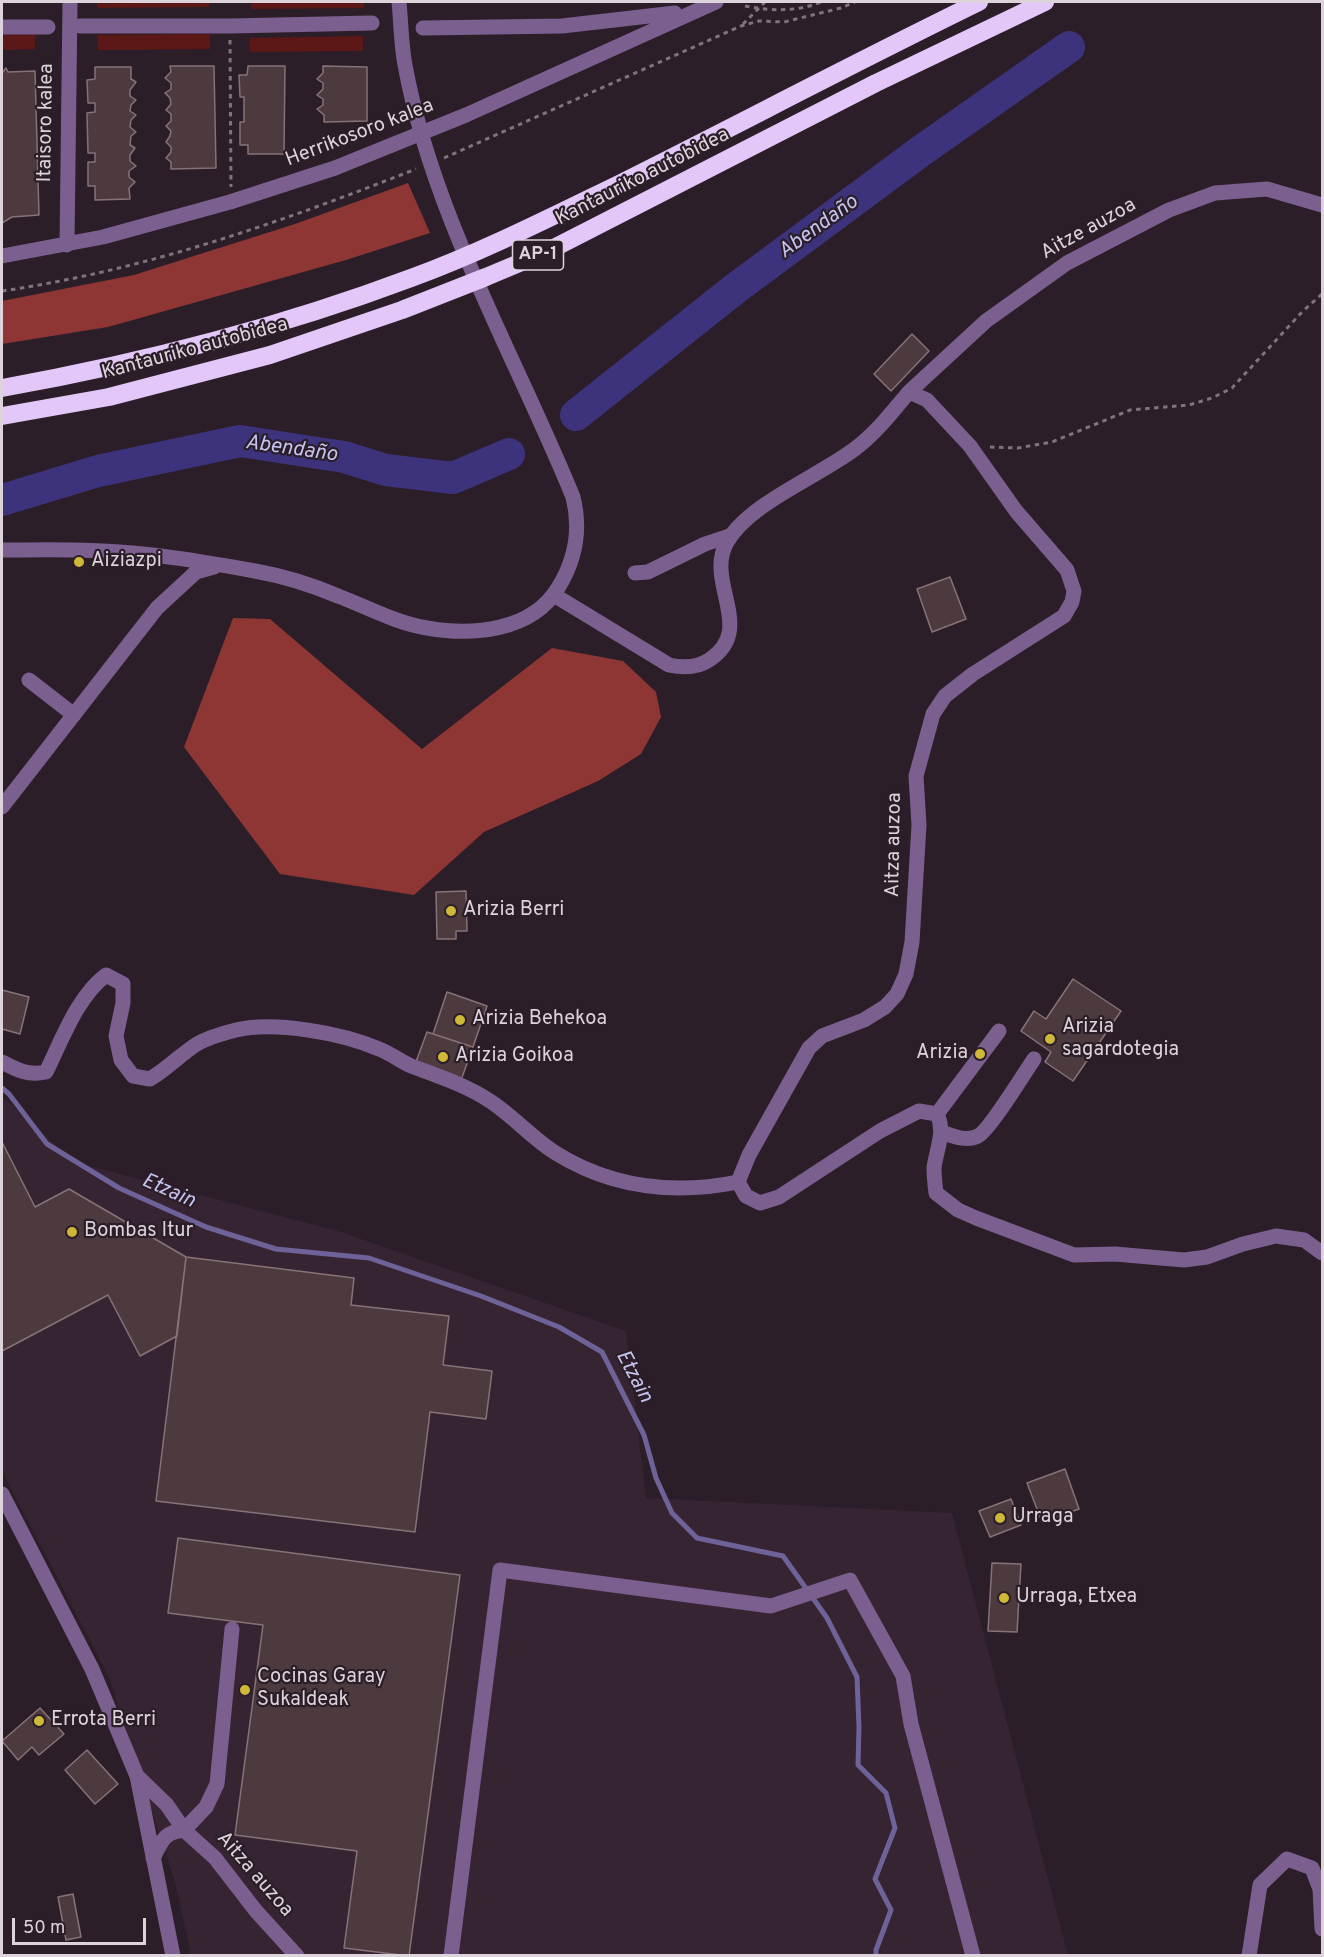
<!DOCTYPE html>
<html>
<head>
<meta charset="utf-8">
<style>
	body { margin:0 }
	#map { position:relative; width:1324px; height:1957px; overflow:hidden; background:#2b1e28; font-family:Overpass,sans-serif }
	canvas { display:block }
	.frame { position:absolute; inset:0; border:3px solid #ddd4db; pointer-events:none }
	.scale { position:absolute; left:12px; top:1918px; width:134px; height:27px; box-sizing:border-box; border:3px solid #ddd4db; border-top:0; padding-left:8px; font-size:18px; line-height:21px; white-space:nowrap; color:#ddd4db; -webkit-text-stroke:4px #2b1e28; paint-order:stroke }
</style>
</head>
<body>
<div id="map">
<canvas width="1324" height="1957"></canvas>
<div class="frame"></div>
<div class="scale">50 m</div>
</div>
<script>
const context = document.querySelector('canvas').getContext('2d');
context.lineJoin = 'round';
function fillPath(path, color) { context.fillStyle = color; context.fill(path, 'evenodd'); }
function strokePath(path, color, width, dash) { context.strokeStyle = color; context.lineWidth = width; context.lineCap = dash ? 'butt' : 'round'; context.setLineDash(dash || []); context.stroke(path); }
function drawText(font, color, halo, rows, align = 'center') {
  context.font = font + ' Overpass,sans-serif'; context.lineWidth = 4.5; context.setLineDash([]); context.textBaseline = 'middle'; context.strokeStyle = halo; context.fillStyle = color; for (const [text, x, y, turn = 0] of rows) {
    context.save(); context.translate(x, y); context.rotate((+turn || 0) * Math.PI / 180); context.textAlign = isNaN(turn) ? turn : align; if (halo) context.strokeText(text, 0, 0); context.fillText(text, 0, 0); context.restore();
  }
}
fillPath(new Path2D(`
	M 2,1096 L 74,1162 L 338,1231 L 626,1331 L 646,1498 L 952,1513 L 1068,1955 L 191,1955 L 175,1882 L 109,1677 L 2,1471 Z`), '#372433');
fillPath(new Path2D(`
	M 97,2 L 209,2 L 209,7 L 97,8 Z
	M 251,2 L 364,2 L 364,8 L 251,9 Z
	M 35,34 L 35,49 L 2,50 L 2,35 Z
	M 210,34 L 210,49 L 98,50 L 98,35 Z
	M 363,36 L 363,51 L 250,52 L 250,38 Z`), '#5c1717');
fillPath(new Path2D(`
	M 408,183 L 430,233 L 346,260 L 108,327 L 2,344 L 2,301 L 134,275 L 295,224 Z
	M 233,618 L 270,619 L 422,749 L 552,648 L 623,661 L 656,692 L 661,717 L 641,754 L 598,781 L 484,832 L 414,895 L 280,874 L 184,747 Z`), '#8d3634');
strokePath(new Path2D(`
	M 2,1088 L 9,1094 L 47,1144 L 119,1188 L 206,1227 L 276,1249 L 369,1258 L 481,1296 L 559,1327 L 602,1352 L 644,1435 L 656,1478 L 672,1513 L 697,1538 L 783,1556 L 827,1618 L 857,1677 L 859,1727 L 858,1765 L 886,1793 L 895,1828 L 875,1879 L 891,1910 L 876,1950 L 876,1956`), '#6d6398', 5);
strokePath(new Path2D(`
	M 576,415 L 736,288 L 921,151 L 1069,47
	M 2,500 L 98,471 L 240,441 L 344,457 L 386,470 L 453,478 L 509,454`), '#3d337c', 32);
const building = new Path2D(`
	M 170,66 L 214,66 L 216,168 L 171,169 L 171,162 L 166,158 L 171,152 L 171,147 L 166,142 L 170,136 L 171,131 L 166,126 L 171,121 L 171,114 L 166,110 L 171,104 L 170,98 L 165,93 L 171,89 L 171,83 L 165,78 L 171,72 Z
	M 248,66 L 285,66 L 284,154 L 248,154 L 248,145 L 240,145 L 240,122 L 244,122 L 244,97 L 240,97 L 239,75 L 247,75 Z
	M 323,66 L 367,67 L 367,121 L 324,122 L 324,115 L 317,109 L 323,105 L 323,99 L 317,95 L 323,89 L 323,83 L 317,79 L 323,73 Z
	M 95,67 L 131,67 L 131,79 L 136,82 L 130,90 L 130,96 L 136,100 L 131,105 L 130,111 L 136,115 L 131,120 L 130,127 L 136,132 L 131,136 L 130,145 L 135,148 L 130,155 L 130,161 L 136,166 L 129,171 L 129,177 L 135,182 L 129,188 L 130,199 L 95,200 L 95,186 L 88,186 L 88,162 L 95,162 L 95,153 L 88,153 L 87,113 L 95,112 L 95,103 L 88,103 L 87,80 L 95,79 Z
	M 6,68 L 8,72 L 35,71 L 39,215 L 12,217 L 2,223 L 2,73 Z
	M 912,334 L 929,351 L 891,391 L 874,374 Z
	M 950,577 L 966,619 L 932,632 L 917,589 Z
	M 466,891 L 467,931 L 456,931 L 456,939 L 437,939 L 436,892 Z
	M 1073,979 L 1121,1011 L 1073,1081 L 1045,1062 L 1051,1052 L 1021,1031 L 1034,1011 L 1046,1019 Z
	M 2,990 L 29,997 L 20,1034 L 2,1029 Z
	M 447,992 L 487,1006 L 473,1047 L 433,1034 Z
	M 427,1032 L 473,1047 L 460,1083 L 414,1067 Z
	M 2,1142 L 35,1207 L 69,1189 L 186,1257 L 177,1336 L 140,1356 L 108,1295 L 2,1351 Z
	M 186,1257 L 354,1278 L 351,1305 L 449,1316 L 443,1365 L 492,1371 L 486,1419 L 430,1412 L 415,1532 L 156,1501 Z
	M 1065,1469 L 1079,1509 L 1042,1522 L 1027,1483 Z
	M 1011,1499 L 1021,1525 L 990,1537 L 979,1511 Z
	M 178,1538 L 460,1575 L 409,1956 L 344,1948 L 357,1851 L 235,1835 L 263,1625 L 168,1613 Z
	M 992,1563 L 1021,1564 L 1017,1632 L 988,1631 Z
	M 40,1708 L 64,1734 L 39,1755 L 32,1747 L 18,1760 L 2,1741 Z
	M 87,1750 L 118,1784 L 95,1804 L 65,1770 Z
	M 73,1894 L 81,1937 L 66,1940 L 58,1897 Z`);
fillPath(building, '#4c3a3f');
strokePath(building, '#877278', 1.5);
strokePath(new Path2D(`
	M 745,6 C 771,11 797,12 821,2
	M 743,24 L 765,2
	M 230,40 L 231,187
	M 444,158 L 741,26 L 759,21 L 784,22 L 841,8 L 855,2
	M 2,291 C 146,270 281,222 416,169
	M 990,447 L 1018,448 L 1052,442 L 1130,410 L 1189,405 L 1212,398 L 1232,388 L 1302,312 L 1322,294`), '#7f737c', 3, [4.5, 4.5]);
strokePath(new Path2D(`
	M 80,26 L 230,26 L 372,23
	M 2,27 L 48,27
	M 423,28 L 562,26 L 675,13
	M 67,245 L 70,2
	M 2,256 L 103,237 L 230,202 L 335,168 L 466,115 L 716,2
	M 909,392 L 986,321 L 1067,263 L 1169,210 L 1215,193 L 1267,189 L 1322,205
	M 2,550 C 35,550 68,549 102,551 C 153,553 205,562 255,571 C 283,576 312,585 338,596 C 367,607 396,623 427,628 C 473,636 532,631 558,588 C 576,559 581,529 573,497 C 516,357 432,214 405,65 C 401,44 401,22 399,2
	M 635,573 L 648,572 L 705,544 L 732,535
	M 554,595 L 669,665 C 683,668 697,668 709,660 C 757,629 704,582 727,542 C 749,503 820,476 856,448 C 876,433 893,411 909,392 L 927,400 L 970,446 L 1016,511 L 1067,570 L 1074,591 L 1072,602 L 1064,616 L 973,674 L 945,696 L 933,714 L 916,776 L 919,825 L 912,942 L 906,974 L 897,994 L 885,1007 L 864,1020 L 822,1036 L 809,1048 L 749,1155 L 738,1182 L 746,1196 L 760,1203 L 779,1197 L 880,1131 L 919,1111 L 937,1114 C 946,1132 936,1150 934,1168 C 934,1176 935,1185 936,1193 L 958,1210 L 976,1218 L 1074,1255 L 1115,1254 L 1184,1260 L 1207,1257 L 1243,1244 L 1276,1236 L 1304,1240 L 1322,1253
	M 29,680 L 74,715
	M 2,807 L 157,608 L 196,572 L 214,567
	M 2,1062 C 17,1070 28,1076 46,1072 C 62,1040 77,997 106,975 L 123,984 L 123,1003 L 116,1036 L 121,1060 L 133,1076 L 150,1079 C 167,1069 181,1054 197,1044 C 207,1038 224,1033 236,1030 C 275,1021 342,1033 379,1049 C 390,1053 400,1061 411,1066 C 438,1076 466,1085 490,1101 C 513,1116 531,1137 554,1152 C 611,1188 673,1195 738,1182
	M 937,1114 L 999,1031
	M 941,1132 C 953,1136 966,1142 978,1136 C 989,1131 1025,1072 1034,1059
	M 2,1494 L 92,1669 L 137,1776 L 173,1956
	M 137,1776 L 167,1805 L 184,1830 L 206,1807 L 217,1784 L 232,1629
	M 153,1858 C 162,1841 164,1832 184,1830 L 215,1858 L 256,1911 L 297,1956
	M 451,1956 L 500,1570 L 771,1606 L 850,1580 L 903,1676 L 911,1724 L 973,1956
	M 1249,1956 L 1260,1885 L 1287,1859 L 1312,1868 L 1320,1889 L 1322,1929`), '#7b5f8f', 15);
strokePath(new Path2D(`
	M 2,388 C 141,363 278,328 411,278 C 482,252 551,217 619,184 C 739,124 858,61 979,2
	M 2,416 L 109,397 L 270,355 L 402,310 L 486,277 L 548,251 L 876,83 L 1045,2`), '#e3c7f8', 18);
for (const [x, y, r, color] of [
	[79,562,6,"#cfb837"],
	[451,911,6,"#cfb837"],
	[460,1020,6,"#cfb837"],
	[1050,1039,6,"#cfb837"],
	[980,1054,6,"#cfb837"],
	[443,1057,6,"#cfb837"],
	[72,1232,6,"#cfb837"],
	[1000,1518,6,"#cfb837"],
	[1004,1598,6,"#cfb837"],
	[245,1690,6,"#cfb837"],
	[39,1721,6,"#cfb837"]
]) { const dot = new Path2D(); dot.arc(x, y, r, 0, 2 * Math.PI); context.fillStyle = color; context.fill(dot); strokePath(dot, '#2b1e28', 2); }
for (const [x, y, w] of [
	[538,255,51]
]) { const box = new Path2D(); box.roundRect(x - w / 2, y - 15, w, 30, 4.5); context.fillStyle = '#2b1e28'; context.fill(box); strokePath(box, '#ddd4db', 1.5); }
drawText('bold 18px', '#ddd4db', null, [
	["AP-1",538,255]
]);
drawText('20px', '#ddd4db', '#2b1e28', [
	["Itaisoro kalea",47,123,-89],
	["Herrikosoro kalea",360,134,-21],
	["Kantauriko autobidea",643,178,-27],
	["Aitze auzoa",1089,230,-29],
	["Kantauriko autobidea",195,350,-15],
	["Aitza auzoa",895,845,-89],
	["Aitza auzoa",254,1875,49]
]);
drawText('20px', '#ddd4db', '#2b1e28', [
	["Aiziazpi",91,562],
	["Arizia Berri",463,911],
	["Arizia Behekoa",472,1020],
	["Arizia",1062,1028],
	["sagardotegia",1062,1051],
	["Arizia",968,1054,"right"],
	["Arizia Goikoa",455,1057],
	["Bombas Itur",84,1232],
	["Urraga",1012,1518],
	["Urraga, Etxea",1016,1598],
	["Cocinas Garay",257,1678],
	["Sukaldeak",257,1701],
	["Errota Berri",51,1721]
], 'left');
drawText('italic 21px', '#c5c5f0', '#2b1e28', [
	["Abendaño",819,228,-36],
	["Abendaño",291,450,8],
	["Etzain",168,1192,24],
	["Etzain",633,1377,62]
]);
</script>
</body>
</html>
